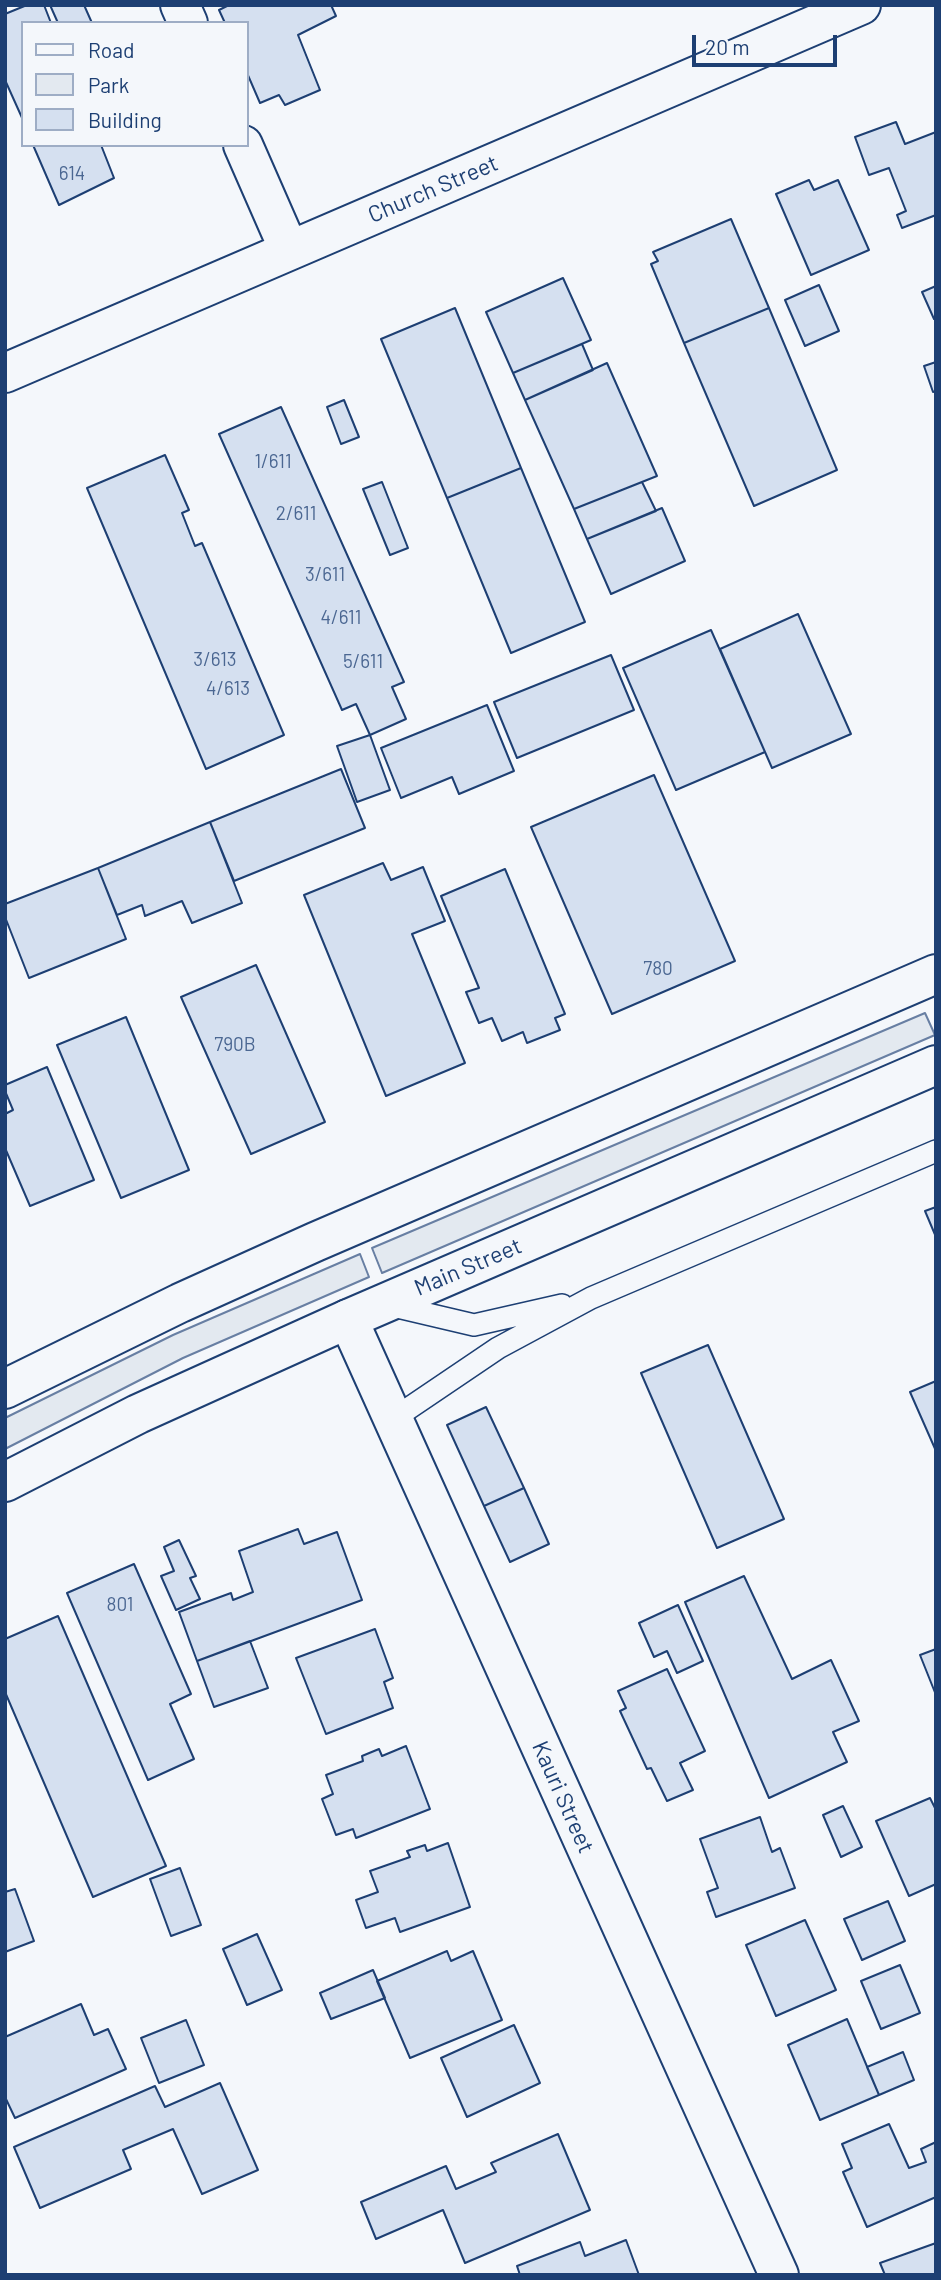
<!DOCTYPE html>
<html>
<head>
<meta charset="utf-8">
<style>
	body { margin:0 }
	#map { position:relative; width:941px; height:2280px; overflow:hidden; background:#f4f7fb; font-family:Barlow,sans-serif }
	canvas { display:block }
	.frame { position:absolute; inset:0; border:7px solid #1d3f73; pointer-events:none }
	.legend { position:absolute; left:21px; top:21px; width:228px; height:126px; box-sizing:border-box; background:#f4f7fb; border:2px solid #9eadc5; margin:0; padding:9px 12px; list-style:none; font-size:21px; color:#1d3f73 }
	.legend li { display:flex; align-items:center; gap:14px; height:35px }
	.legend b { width:35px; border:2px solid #9eadc5 }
	.scale { position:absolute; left:692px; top:35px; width:145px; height:32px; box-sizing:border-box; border:4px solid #1d3f73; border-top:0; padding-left:9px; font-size:21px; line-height:24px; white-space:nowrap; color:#1d3f73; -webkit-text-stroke:5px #f4f7fb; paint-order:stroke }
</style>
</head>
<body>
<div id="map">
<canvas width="941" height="2280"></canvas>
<div class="frame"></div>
<ul class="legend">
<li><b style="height:9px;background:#f4f7fb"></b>Road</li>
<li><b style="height:19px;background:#e3e9f0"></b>Park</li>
<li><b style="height:19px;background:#d5e0f0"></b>Building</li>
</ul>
<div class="scale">20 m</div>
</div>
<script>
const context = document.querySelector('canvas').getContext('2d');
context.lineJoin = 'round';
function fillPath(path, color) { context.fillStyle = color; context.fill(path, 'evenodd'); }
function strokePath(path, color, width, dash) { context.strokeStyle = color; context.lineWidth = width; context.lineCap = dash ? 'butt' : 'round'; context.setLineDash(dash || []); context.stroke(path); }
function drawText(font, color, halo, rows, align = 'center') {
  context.font = font + ' Barlow,sans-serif'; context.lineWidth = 5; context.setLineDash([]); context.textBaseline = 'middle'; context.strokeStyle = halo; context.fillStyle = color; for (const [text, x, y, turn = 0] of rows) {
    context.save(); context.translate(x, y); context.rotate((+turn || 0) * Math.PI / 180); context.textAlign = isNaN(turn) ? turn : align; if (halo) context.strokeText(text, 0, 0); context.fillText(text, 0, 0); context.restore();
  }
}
const green = new Path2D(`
	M 925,1013 L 935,1035 L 382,1273 L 372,1248 Z
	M 360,1254 L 369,1277 L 183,1358 L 5,1449 L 5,1418 L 173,1335 Z`);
fillPath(green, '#e3e9f0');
strokePath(green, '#687fa3', 2);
const building = new Path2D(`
	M 27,5 L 44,5 L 51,23 L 23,23 L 23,120 L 5,80 L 5,14 Z
	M 50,5 L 84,5 L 92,23 L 58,23 Z
	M 229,5 L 331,5 L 336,16 L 298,35 L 320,90 L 285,105 L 279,95 L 260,103 L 247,73 L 247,23 L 225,23 L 219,10 Z
	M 896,122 L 905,144 L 936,132 L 936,215 L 902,228 L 897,215 L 906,211 L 889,168 L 869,175 L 855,137 Z
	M 33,145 L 101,145 L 114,178 L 59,205 Z
	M 809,180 L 814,190 L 838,180 L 869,250 L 811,275 L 776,194 Z
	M 731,219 L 769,308 L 684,343 L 651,264 L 658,261 L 653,252 Z
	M 563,278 L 591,340 L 513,373 L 486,312 Z
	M 819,285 L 839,331 L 805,346 L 785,300 Z
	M 936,286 L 936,319 L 934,319 L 922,292 Z
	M 455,308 L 521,468 L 447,498 L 381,339 Z
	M 769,308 L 837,470 L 754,506 L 684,343 Z
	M 582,344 L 593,370 L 525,400 L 513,373 Z
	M 936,362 L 936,391 L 933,392 L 924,366 Z
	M 607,363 L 657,476 L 574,509 L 525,400 Z
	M 344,400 L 359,437 L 341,444 L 327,407 Z
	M 281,407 L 404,682 L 392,687 L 406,719 L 370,735 L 356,704 L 342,710 L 219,434 Z
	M 165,455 L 189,510 L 182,513 L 195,546 L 202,543 L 284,735 L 206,769 L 87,488 Z
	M 521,468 L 585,622 L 511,653 L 447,498 Z
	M 382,482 L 408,548 L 390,555 L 363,489 Z
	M 642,482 L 656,511 L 587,539 L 574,509 Z
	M 662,508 L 685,561 L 611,594 L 587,539 Z
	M 798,614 L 851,734 L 772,768 L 720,649 Z
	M 711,630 L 765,752 L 676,790 L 623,668 Z
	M 611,655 L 634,710 L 517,758 L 494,702 Z
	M 487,705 L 514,771 L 459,794 L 452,777 L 401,798 L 381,748 Z
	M 370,735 L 390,790 L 357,802 L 337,746 Z
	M 341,769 L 365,828 L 234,881 L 210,822 Z
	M 654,775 L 735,961 L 612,1014 L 531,827 Z
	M 210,822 L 242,903 L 192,923 L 182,901 L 145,916 L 142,905 L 117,915 L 98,868 Z
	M 383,863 L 391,880 L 423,867 L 445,921 L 412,934 L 465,1063 L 386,1096 L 304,895 Z
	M 98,868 L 126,939 L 29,978 L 5,917 L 5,904 Z
	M 505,869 L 565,1014 L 555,1018 L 560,1030 L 527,1043 L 523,1032 L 502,1041 L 492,1018 L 479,1023 L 466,992 L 479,988 L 441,896 Z
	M 256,965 L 325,1122 L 251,1154 L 181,997 Z
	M 126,1017 L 189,1170 L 121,1198 L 57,1045 Z
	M 47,1067 L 94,1180 L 30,1206 L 5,1148 L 5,1114 L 13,1110 L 5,1091 L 5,1085 Z
	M 936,1207 L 936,1237 L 925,1211 Z
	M 708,1345 L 784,1519 L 717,1548 L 641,1373 Z
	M 936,1381 L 936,1451 L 910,1392 Z
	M 486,1407 L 524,1488 L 484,1506 L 447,1425 Z
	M 524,1488 L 549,1544 L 510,1562 L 484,1506 Z
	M 298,1529 L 304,1544 L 337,1532 L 362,1600 L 197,1661 L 179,1612 L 231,1593 L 233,1600 L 253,1592 L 239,1551 Z
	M 179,1540 L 196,1576 L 190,1578 L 200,1599 L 176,1610 L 161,1576 L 174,1571 L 164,1547 Z
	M 134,1564 L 191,1694 L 170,1704 L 194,1759 L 148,1780 L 67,1593 Z
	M 744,1576 L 792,1679 L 831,1660 L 859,1721 L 833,1732 L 847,1762 L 769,1798 L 685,1602 Z
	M 678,1605 L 703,1661 L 677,1673 L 667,1651 L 654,1657 L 639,1623 Z
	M 58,1616 L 166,1866 L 93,1897 L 5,1692 L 5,1639 Z
	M 375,1629 L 393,1678 L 384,1682 L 393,1708 L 326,1734 L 296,1658 Z
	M 250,1641 L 268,1688 L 214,1707 L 197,1661 Z
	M 936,1649 L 936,1695 L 920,1655 Z
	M 667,1669 L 705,1751 L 680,1763 L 693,1790 L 667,1801 L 651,1768 L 647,1769 L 620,1711 L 626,1708 L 618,1691 Z
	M 406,1746 L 430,1809 L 356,1838 L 353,1829 L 336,1835 L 322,1799 L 333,1794 L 326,1775 L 363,1761 L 362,1756 L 379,1749 L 382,1756 Z
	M 930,1798 L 936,1810 L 936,1884 L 909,1896 L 876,1821 Z
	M 843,1806 L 862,1847 L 841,1857 L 823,1815 Z
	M 760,1817 L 772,1852 L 780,1848 L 795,1888 L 716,1917 L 707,1892 L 718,1888 L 700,1839 Z
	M 448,1843 L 470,1907 L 400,1932 L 395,1918 L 366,1928 L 356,1900 L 378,1892 L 370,1871 L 410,1857 L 407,1851 L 425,1845 L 427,1851 Z
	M 180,1868 L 201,1925 L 171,1936 L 150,1879 Z
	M 15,1889 L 34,1941 L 5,1952 L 5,1892 Z
	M 888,1901 L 905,1941 L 862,1960 L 844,1919 Z
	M 805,1920 L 836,1990 L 776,2016 L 746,1945 Z
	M 257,1934 L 282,1990 L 247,2005 L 223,1949 Z
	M 447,1951 L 451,1961 L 473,1951 L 502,2020 L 410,2058 L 377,1981 Z
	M 900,1965 L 920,2013 L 881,2029 L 861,1981 Z
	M 373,1970 L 385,1998 L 331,2019 L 320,1993 Z
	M 81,2004 L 94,2035 L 108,2029 L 126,2069 L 15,2118 L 5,2097 L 5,2037 Z
	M 847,2019 L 879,2095 L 820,2120 L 788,2045 Z
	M 186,2020 L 204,2065 L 159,2083 L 141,2038 Z
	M 514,2025 L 540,2083 L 467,2117 L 441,2058 Z
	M 903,2052 L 914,2080 L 879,2095 L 867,2067 Z
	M 220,2083 L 258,2170 L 202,2194 L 173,2129 L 123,2150 L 131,2169 L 40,2208 L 14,2147 L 155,2086 L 165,2107 Z
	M 889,2124 L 909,2168 L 926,2162 L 921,2149 L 936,2142 L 936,2197 L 867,2227 L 843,2172 L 852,2168 L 842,2144 Z
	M 558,2134 L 590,2210 L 465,2263 L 443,2210 L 376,2239 L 361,2202 L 446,2166 L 456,2189 L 496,2172 L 491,2163 Z
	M 626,2240 L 639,2275 L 520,2275 L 517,2266 L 580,2242 L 585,2256 Z
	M 936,2243 L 936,2275 L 885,2275 L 880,2263 Z`);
fillPath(building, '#d5e0f0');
strokePath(building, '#1d3f73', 2);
const lane = new Path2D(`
	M 389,1305 L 474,1325 L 562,1305
	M 393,1419 L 498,1348 L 591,1298 L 936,1151`);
const street = new Path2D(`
	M 180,5 L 188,23
	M 243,145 L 289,250
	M 5,373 L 861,5
	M 348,1319 L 779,2275`);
const highway = new Path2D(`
	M 5,1389 L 180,1303 L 315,1242 L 936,974
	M 5,1482 L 138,1414 L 348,1319 L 936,1065`);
strokePath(lane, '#1d3f73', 24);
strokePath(street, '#1d3f73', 42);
strokePath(highway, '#1d3f73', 42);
strokePath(lane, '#f4f7fb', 21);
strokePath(street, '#f4f7fb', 38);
strokePath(highway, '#f4f7fb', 38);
drawText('19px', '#4b6792', null, [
	["614",72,174],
	["1/611",273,462],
	["2/611",296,514],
	["3/611",325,575],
	["4/611",341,618],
	["3/613",215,660],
	["5/611",363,662],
	["4/613",228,689],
	["780",658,969],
	["790B",235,1045],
	["801",120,1605]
]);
drawText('23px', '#1d3f73', '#f4f7fb', [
	["Church Street",433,189,-23],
	["Main Street",468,1267,-23],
	["Kauri Street",563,1797,66]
]);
</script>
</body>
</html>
